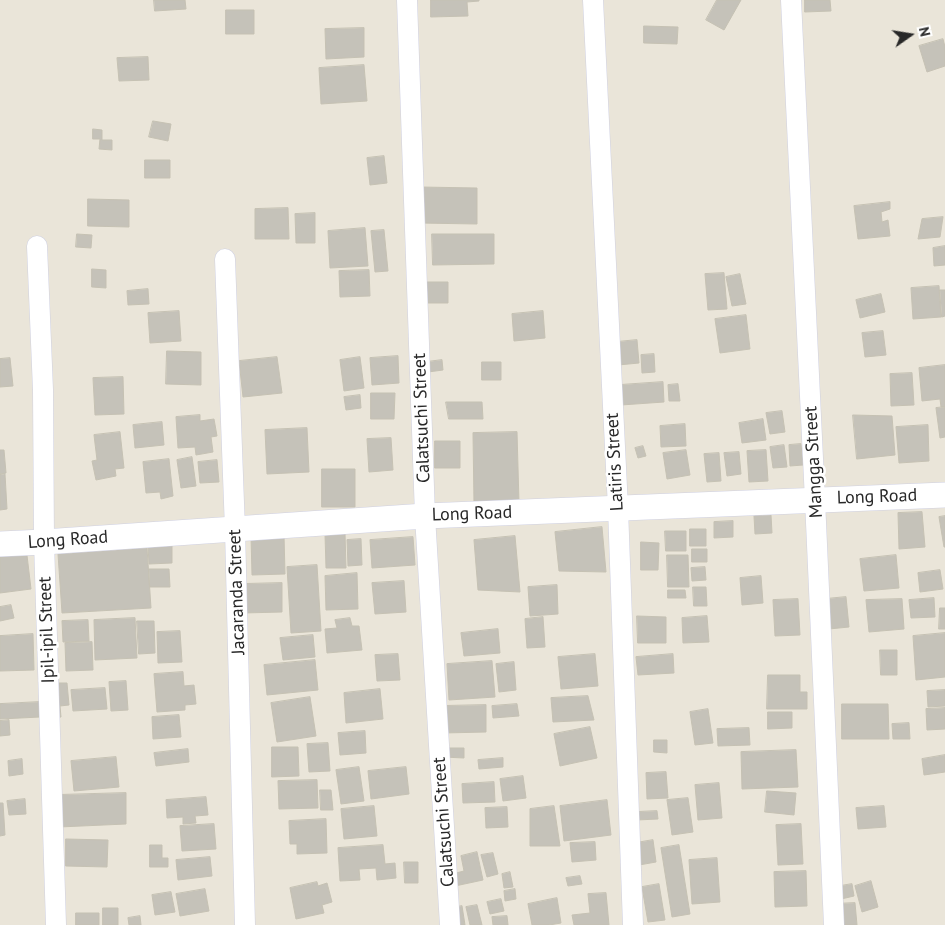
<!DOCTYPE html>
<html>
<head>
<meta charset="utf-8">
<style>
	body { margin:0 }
	#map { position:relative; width:945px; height:925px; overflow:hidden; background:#eae5d9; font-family:"PT Sans",sans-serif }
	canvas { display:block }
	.north { position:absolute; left:885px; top:10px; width:50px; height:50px; -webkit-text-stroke:4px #fff; paint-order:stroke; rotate:77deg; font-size:14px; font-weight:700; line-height:20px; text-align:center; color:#282828 }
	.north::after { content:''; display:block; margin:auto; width:18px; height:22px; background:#282828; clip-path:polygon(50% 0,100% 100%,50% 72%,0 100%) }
</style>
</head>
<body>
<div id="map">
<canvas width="945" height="925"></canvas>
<div class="north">N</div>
</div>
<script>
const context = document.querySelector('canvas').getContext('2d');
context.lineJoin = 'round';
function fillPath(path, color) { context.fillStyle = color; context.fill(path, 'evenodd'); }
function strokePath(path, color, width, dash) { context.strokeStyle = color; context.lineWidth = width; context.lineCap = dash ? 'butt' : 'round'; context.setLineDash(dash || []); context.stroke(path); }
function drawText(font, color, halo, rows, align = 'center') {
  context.font = font + ' "PT Sans",sans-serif'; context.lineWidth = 5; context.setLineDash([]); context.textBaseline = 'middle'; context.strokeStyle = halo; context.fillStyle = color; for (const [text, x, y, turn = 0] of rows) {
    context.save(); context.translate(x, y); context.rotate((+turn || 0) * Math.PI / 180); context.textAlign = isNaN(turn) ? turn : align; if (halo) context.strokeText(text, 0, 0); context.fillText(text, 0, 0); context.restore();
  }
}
const building = new Path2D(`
	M 154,0 L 185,0 L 186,9 L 155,11 Z
	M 431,0 L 479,0 L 479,1 L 467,2 L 468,16 L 431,17 Z
	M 717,0 L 741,0 L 724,30 L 706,20 Z
	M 805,0 L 830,0 L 831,11 L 805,12 Z
	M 226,10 L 254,10 L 254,34 L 226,34 Z
	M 644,26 L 678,27 L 677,44 L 644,43 Z
	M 364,28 L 364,57 L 326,59 L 325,29 Z
	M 943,39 L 945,47 L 945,66 L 927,72 L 919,46 Z
	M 148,57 L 149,80 L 119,81 L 117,58 Z
	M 364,65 L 367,101 L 321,104 L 319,68 Z
	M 153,121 L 171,124 L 168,141 L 149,137 Z
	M 93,129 L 102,130 L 102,140 L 112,140 L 112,150 L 99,149 L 100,139 L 93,139 Z
	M 384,156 L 387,183 L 370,185 L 367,158 Z
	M 145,160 L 170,160 L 170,178 L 145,178 Z
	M 420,187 L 477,188 L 477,224 L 419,223 Z
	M 88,199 L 129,200 L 129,227 L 88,226 Z
	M 890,202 L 890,209 L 881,212 L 882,222 L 888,220 L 890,236 L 858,239 L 854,206 Z
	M 288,208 L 289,239 L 255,239 L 255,209 Z
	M 315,213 L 315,243 L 296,243 L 295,214 Z
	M 943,217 L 940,237 L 918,239 L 922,219 Z
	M 365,228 L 368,266 L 330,268 L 328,231 Z
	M 384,230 L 388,271 L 375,272 L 371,231 Z
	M 77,234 L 92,235 L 91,248 L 76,247 Z
	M 432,234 L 494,234 L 494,264 L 433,265 Z
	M 945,246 L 945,265 L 934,266 L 933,248 Z
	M 92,269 L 106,270 L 106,288 L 92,287 Z
	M 369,270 L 370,296 L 340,297 L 339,271 Z
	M 724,273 L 727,309 L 708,310 L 705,274 Z
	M 740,274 L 746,304 L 732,306 L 726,277 Z
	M 426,282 L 448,282 L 448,303 L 426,303 Z
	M 939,286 L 941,317 L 913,319 L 911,288 Z
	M 148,289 L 149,304 L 128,305 L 127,291 Z
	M 940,290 L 945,290 L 945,316 L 942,317 Z
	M 881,294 L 885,312 L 860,318 L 856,300 Z
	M 179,311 L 181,341 L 150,343 L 148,313 Z
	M 543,311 L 545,338 L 514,341 L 512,314 Z
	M 746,315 L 750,349 L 720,353 L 715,319 Z
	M 883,331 L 886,355 L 865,357 L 862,333 Z
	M 637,340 L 639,363 L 618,365 L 617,342 Z
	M 167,351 L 201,352 L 201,385 L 166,384 Z
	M 654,354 L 655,372 L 642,373 L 641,355 Z
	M 398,356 L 399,383 L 372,385 L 370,358 Z
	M 277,357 L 282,393 L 243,397 L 239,361 Z
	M 360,357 L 364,388 L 344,391 L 340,360 Z
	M 10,358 L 13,386 L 0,387 L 0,359 Z
	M 442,360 L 443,370 L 428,372 L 427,362 Z
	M 482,362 L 501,362 L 501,380 L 482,380 Z
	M 945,365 L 945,407 L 941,407 L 940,399 L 922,401 L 919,368 Z
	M 912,373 L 914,405 L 891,406 L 890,374 Z
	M 123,377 L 124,414 L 95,415 L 93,378 Z
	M 663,382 L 664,402 L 621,405 L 620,385 Z
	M 678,384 L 680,401 L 669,401 L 668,385 Z
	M 371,393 L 395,393 L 394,419 L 371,419 Z
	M 360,395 L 361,408 L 346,410 L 344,397 Z
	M 446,402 L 482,402 L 483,419 L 449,419 Z
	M 945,407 L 945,437 L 940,438 L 936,408 Z
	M 782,411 L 785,432 L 770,434 L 766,413 Z
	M 200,415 L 200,421 L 214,419 L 217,436 L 211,437 L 213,452 L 196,455 L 195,447 L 178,448 L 176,417 Z
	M 853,415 L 892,416 L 895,455 L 857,459 Z
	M 763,419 L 766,440 L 742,443 L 739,423 Z
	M 162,422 L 164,445 L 135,448 L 133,425 Z
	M 685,424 L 686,446 L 661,447 L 660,426 Z
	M 928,425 L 929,461 L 899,463 L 896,427 Z
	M 307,428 L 309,472 L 267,474 L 265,430 Z
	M 120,432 L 124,468 L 115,469 L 116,476 L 96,480 L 92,461 L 97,460 L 94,435 Z
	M 517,432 L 519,503 L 474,504 L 473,433 Z
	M 391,438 L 393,470 L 369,472 L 367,439 Z
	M 435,441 L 460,441 L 460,468 L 435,468 Z
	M 801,444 L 803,465 L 790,466 L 789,445 Z
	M 784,445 L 787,467 L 773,468 L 770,447 Z
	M 643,446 L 646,456 L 638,458 L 635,448 Z
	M 0,450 L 4,450 L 6,473 L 0,474 Z
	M 686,450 L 690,475 L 667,479 L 663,453 Z
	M 766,450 L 768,481 L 749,482 L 747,451 Z
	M 739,452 L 741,474 L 727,476 L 724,453 Z
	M 719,453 L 721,481 L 707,482 L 704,454 Z
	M 192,457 L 196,486 L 181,488 L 177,460 Z
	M 169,459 L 173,496 L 161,499 L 160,492 L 146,493 L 143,462 Z
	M 217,460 L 219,482 L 200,483 L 198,462 Z
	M 322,469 L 355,469 L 355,507 L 322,507 Z
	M 5,474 L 7,509 L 0,510 L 0,475 Z
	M 922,512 L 925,547 L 899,549 L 898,513 Z
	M 771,515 L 772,533 L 755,534 L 754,516 Z
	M 945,516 L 945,547 L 944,547 L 939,517 Z
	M 733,521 L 733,537 L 714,538 L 714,522 Z
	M 602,527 L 606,572 L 559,571 L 555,532 Z
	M 690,529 L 706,529 L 706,546 L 690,546 Z
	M 665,531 L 686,531 L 686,551 L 666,551 Z
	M 345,533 L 346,568 L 326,568 L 325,534 Z
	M 284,535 L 285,574 L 252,575 L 251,536 Z
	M 515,536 L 520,592 L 478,590 L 474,540 Z
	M 413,537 L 415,565 L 372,568 L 370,540 Z
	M 361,539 L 362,565 L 348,566 L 347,540 Z
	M 641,542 L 659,543 L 658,570 L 641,570 Z
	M 172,544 L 172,563 L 149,564 L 148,545 Z
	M 26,547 L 31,589 L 0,593 L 0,550 Z
	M 147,548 L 151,608 L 62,613 L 58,554 Z
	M 692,549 L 707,549 L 707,562 L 692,562 Z
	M 667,555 L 688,555 L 689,587 L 668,587 Z
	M 896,555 L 899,588 L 864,591 L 860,559 Z
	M 317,565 L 321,631 L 291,633 L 287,567 Z
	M 705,567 L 706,580 L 692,581 L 691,568 Z
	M 149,569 L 169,569 L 170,587 L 150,587 Z
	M 940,570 L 943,589 L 920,592 L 918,573 Z
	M 357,573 L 358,609 L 326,610 L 325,576 Z
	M 761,576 L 763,603 L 742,605 L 740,578 Z
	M 404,581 L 406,612 L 375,614 L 372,583 Z
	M 282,583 L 282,612 L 243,613 L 243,584 Z
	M 557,585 L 558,614 L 530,616 L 528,587 Z
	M 693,587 L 706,587 L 707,606 L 694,606 Z
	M 668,590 L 685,590 L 686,598 L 668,598 Z
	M 846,597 L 849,627 L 829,629 L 826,599 Z
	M 934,598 L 935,617 L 911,618 L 909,600 Z
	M 798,599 L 800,635 L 775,636 L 773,600 Z
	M 902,599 L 904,629 L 869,632 L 866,600 Z
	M 11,605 L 14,618 L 0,621 L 0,607 Z
	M 940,608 L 945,608 L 945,629 L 939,629 Z
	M 637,616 L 666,617 L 666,643 L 638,643 Z
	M 707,616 L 709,642 L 683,643 L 682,618 Z
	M 543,617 L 545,647 L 527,648 L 525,619 Z
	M 135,618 L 137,658 L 95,660 L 94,620 Z
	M 350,618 L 352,626 L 359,626 L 362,650 L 327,653 L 325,629 L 337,628 L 335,620 Z
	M 88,620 L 89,641 L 63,642 L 62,621 Z
	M 137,621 L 154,621 L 155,653 L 139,654 Z
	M 498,629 L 500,653 L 464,656 L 461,633 Z
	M 180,631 L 182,662 L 158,663 L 157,632 Z
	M 945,633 L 945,677 L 916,680 L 913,636 Z
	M 33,634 L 34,670 L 0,671 L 0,636 Z
	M 313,635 L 315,657 L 283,660 L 280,638 Z
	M 92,642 L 93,670 L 66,671 L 65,643 Z
	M 880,650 L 897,650 L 897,675 L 881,675 Z
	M 398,654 L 400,680 L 377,681 L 375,655 Z
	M 595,654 L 598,686 L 561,689 L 558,657 Z
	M 673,654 L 674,673 L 638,675 L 636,657 Z
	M 315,660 L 318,690 L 267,695 L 264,665 Z
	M 492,661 L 495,697 L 449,700 L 447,664 Z
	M 514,662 L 516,690 L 499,692 L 496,664 Z
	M 183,672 L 184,686 L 194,685 L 196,704 L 185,705 L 185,710 L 157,712 L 154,674 Z
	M 768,675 L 800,675 L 800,692 L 807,692 L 807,709 L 767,709 Z
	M 126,681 L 128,710 L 111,711 L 109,682 Z
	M 54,683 L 67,683 L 69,705 L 60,706 L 61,717 L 52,718 Z
	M 105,688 L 107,709 L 73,711 L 71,690 Z
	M 380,689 L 383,719 L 346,723 L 344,693 Z
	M 945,690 L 945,706 L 928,707 L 927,691 Z
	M 588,696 L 594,720 L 553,722 L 551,698 Z
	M 310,697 L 316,736 L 277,742 L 271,703 Z
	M 40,702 L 40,717 L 0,719 L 0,704 Z
	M 517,704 L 519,716 L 493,718 L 492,706 Z
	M 842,704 L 888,704 L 889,739 L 842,739 Z
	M 486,705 L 486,732 L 443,733 L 442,706 Z
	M 945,708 L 945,729 L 927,730 L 926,709 Z
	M 708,709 L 713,743 L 695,745 L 690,712 Z
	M 768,712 L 792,712 L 792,728 L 768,729 Z
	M 179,715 L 181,737 L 153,739 L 152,717 Z
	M 9,720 L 10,735 L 0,736 L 0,721 Z
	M 909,723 L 910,739 L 893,739 L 892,724 Z
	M 590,727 L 597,758 L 560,766 L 554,734 Z
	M 749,728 L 750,745 L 718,746 L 717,729 Z
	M 365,731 L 366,753 L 340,755 L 338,733 Z
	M 654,740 L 667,740 L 667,753 L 654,752 Z
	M 328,743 L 330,771 L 309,772 L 307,744 Z
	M 272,747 L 298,747 L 299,776 L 272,777 Z
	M 444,748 L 464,748 L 464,758 L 443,757 Z
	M 188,749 L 189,762 L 156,766 L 154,753 Z
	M 796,750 L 798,787 L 742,789 L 741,752 Z
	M 945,755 L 945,772 L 924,775 L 922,759 Z
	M 116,757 L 119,787 L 74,791 L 71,761 Z
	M 503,758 L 503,767 L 479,769 L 478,760 Z
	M 22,759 L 23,774 L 9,776 L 8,761 Z
	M 359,767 L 364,801 L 341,804 L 336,770 Z
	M 406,767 L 409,794 L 371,799 L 368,771 Z
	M 666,772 L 668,798 L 647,799 L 646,773 Z
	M 523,776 L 526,798 L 503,801 L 500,779 Z
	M 317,780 L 318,808 L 279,809 L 278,781 Z
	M 494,782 L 495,802 L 463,803 L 462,784 Z
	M 719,783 L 722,818 L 698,820 L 695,785 Z
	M 320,790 L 331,790 L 333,810 L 321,810 Z
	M 767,791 L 796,793 L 794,815 L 765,812 Z
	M 126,793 L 126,824 L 59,827 L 57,795 Z
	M 206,797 L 208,815 L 195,816 L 196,823 L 183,824 L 183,817 L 167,818 L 166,800 Z
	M 688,798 L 693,832 L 672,835 L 667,800 Z
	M 25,799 L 26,814 L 9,815 L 7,801 Z
	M 607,800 L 611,835 L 564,841 L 560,806 Z
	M 0,803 L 3,803 L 5,835 L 0,836 Z
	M 374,806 L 377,836 L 344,839 L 341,809 Z
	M 554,806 L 560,846 L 530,846 L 530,809 Z
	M 884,806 L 886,827 L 858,829 L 856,808 Z
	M 507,807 L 508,827 L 486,828 L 485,808 Z
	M 657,811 L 658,819 L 637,820 L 637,812 Z
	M 326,819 L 327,853 L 297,854 L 297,844 L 290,844 L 289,821 Z
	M 214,824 L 216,849 L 182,851 L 180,826 Z
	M 801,824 L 803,864 L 778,865 L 776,825 Z
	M 66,839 L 108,840 L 107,867 L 66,866 Z
	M 653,840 L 656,862 L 639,865 L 636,843 Z
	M 595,842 L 596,860 L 572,862 L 570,843 Z
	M 150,845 L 162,845 L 162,858 L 168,858 L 168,867 L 150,867 Z
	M 383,845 L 385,864 L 395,863 L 396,878 L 377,880 L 376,868 L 359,869 L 360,880 L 340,881 L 338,848 Z
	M 679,845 L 690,914 L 672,917 L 661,848 Z
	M 477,852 L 483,880 L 455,886 L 452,874 L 464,871 L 461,856 Z
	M 493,853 L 498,874 L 487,877 L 481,855 Z
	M 210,857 L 212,876 L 178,880 L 176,860 Z
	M 717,858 L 720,902 L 692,904 L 689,860 Z
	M 404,862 L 418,862 L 418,883 L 405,883 Z
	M 806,871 L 807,906 L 775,907 L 774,872 Z
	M 510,872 L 513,887 L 504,888 L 502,874 Z
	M 580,876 L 582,884 L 568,886 L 566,878 Z
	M 871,881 L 878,907 L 862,912 L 855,886 Z
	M 317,882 L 318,886 L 327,883 L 332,902 L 322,905 L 324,913 L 296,919 L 290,888 Z
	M 659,884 L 665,920 L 648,922 L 642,887 Z
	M 852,884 L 854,896 L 837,900 L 835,887 Z
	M 205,889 L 209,911 L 180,916 L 176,894 Z
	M 515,889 L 516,899 L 505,901 L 504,891 Z
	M 171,892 L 175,912 L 155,915 L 152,895 Z
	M 606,893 L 609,925 L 574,925 L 572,915 L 590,913 L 588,894 Z
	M 557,898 L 561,923 L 549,925 L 532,925 L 528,904 Z
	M 501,899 L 504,911 L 490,914 L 487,902 Z
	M 855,903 L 857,925 L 836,925 L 835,904 Z
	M 477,905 L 482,925 L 470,925 L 466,907 Z
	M 462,906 L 465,925 L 455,925 L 452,908 Z
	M 103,908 L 118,908 L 118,925 L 103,925 Z
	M 76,913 L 99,913 L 99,925 L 76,925 Z
	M 140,916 L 141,925 L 129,925 L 128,918 Z
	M 507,916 L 508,925 L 493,925 L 492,917 Z`);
fillPath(building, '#c5c2b9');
strokePath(building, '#c5c1b3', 1);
const minor = new Path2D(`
	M 407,0 L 425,516 L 450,925
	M 593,0 L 618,508 L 633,925
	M 791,0 L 815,500 L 834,925
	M 37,246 L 43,390 L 44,542 L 56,925
	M 225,259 L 235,530 L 245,925`);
const tertiary = new Path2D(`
	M 0,544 L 44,542 L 425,516 L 945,495`);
strokePath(minor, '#cfd0e1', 21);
strokePath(tertiary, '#cfd0e1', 26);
strokePath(minor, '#fff', 20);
strokePath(tertiary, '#fff', 25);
drawText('18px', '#282828', '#fff', [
	["Calatsuchi Street",422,418,-92],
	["Latiris Street",615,462,-93],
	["Mangga Street",814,462,-93],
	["Long Road",877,497,-2],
	["Long Road",472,514,-2],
	["Long Road",68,540,-4],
	["Jacaranda Street",237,592,-92],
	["Ipil-ipil Street",47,630,-92],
	["Calatsuchi Street",444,822,-94]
]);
</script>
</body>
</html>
